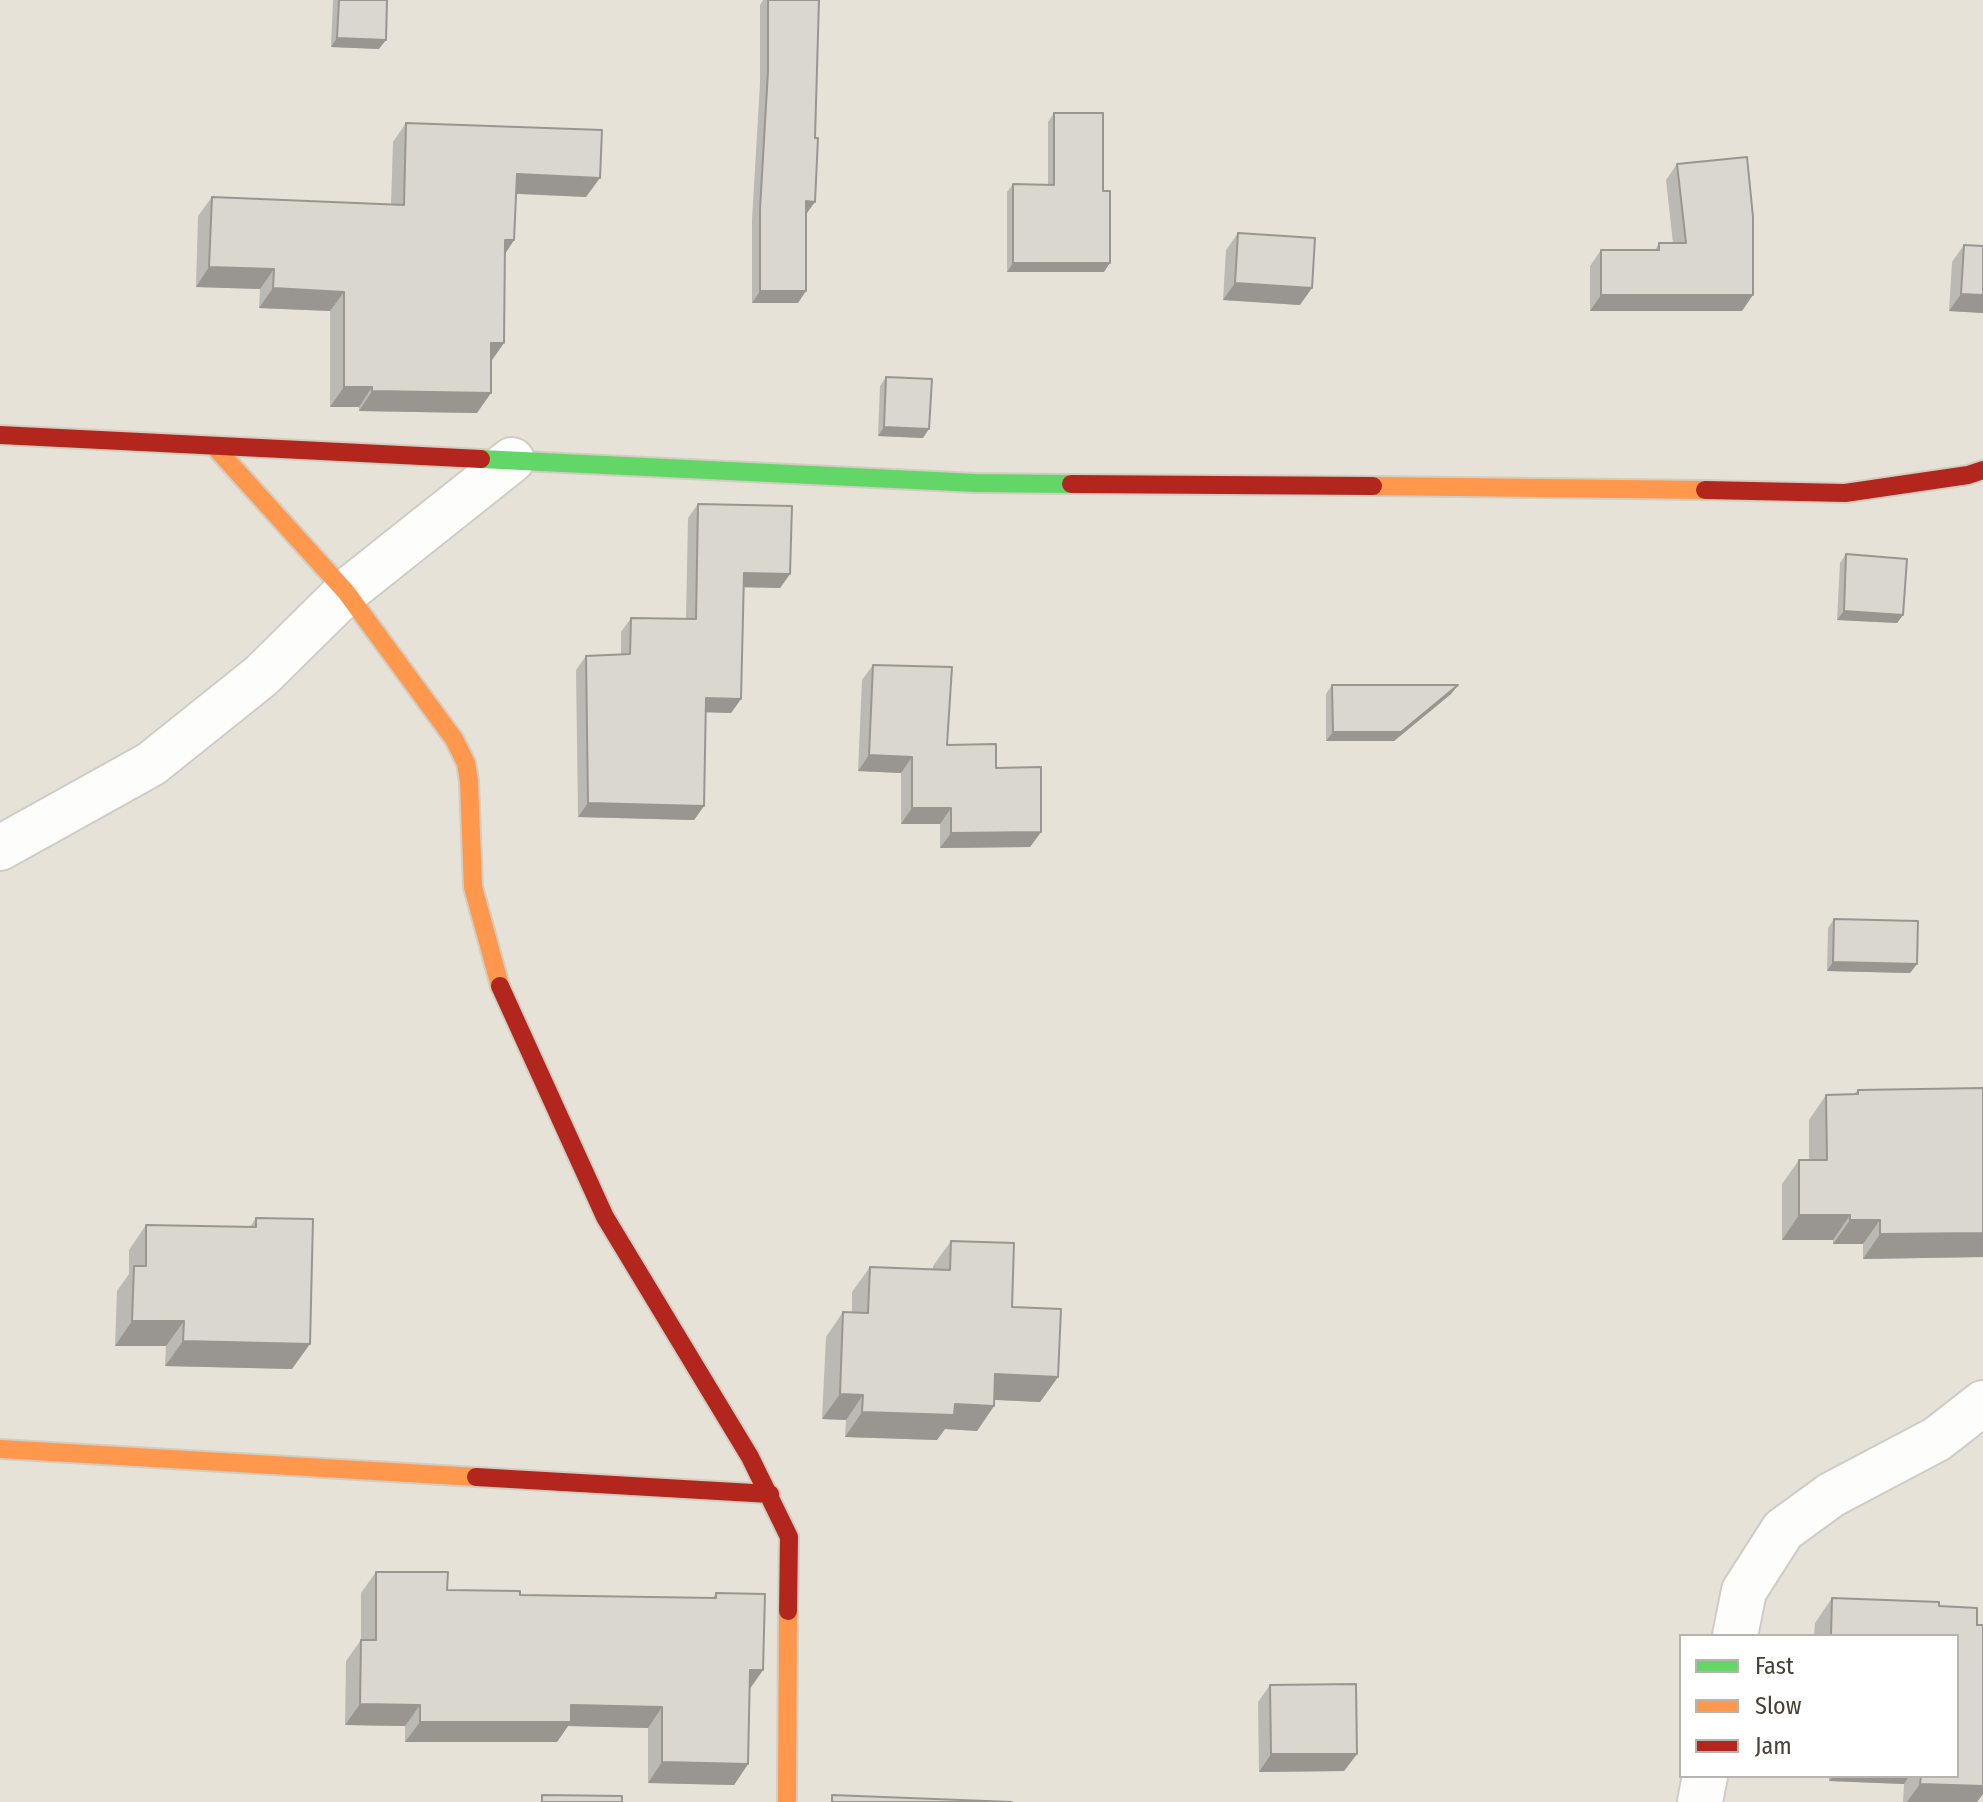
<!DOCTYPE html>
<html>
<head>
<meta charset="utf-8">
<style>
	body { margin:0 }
	#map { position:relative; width:1983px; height:1802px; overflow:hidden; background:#f2f0ea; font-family:"Fira Sans Condensed",sans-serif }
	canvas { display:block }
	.legend { position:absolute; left:1679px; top:1634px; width:280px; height:144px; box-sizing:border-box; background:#fff; border:2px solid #b7b3ae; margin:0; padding:10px 14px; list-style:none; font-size:24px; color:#4a4135 }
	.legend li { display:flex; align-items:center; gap:16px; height:40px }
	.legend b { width:40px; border:2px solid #b7b3ae }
</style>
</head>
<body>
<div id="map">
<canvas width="1983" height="1802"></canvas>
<ul class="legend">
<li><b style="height:10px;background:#63d668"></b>Fast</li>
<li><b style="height:10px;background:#ff974d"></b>Slow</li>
<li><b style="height:10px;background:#b3261e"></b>Jam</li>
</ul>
</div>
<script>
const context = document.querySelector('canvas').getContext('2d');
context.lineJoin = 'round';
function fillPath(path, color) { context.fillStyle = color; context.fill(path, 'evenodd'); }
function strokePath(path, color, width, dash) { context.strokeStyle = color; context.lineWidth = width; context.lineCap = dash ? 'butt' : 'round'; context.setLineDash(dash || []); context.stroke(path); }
fillPath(new Path2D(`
	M 0,0 L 1983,0 L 1983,1802 L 0,1802 ZM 1681,1636 L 1957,1636 L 1957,1776 L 1681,1776 Z`), '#e7e2d7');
const street = new Path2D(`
	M 0,848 L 151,764 L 261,676 L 346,592 L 512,460
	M 1735,1636 L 1744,1591 L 1783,1530 L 1831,1495 L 1937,1439 L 1983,1403
	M 1700,1802 L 1705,1776`);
const fast = new Path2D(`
	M 481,459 L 976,483 L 1071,484`);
const slow = new Path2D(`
	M 214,446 L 346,592 L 454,739 L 466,763 L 469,781 L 473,887 L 500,986
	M 1373,486 L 1705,490
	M 0,1449 L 476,1477
	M 787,1802 L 788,1611`);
const jam = new Path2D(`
	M 0,435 L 481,459
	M 1071,484 L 1373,486
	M 1705,490 L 1845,493 L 1968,475 L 1983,470
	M 500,986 L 605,1217 L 750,1457 L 789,1537 L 788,1611
	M 476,1477 L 770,1494`);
strokePath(street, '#cfccc6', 48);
strokePath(fast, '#d2cdc0', 22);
strokePath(slow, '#d2cdc0', 22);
strokePath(jam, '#d2cdc0', 22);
strokePath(street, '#fdfdfc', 44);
strokePath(fast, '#63d668', 18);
strokePath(slow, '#ff974d', 18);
strokePath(jam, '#b3261e', 18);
fillPath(new Path2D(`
	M 333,0 L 387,0 L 379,49 L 331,47 Z
	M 763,0 L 819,0 L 815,138 L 807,213 L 806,213 L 798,303 L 752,303 L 752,220 L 760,83 L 760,5 Z
	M 1054,113 L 1104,272 L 1007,272 L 1007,192 L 1013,184 L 1048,185 L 1048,122 Z
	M 406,123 L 586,197 L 516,194 L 514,240 L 505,254 L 491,362 L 477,413 L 359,411 L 359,407 L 330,407 L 330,311 L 259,308 L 260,289 L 196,287 L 198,216 L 212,197 L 391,205 L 393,142 Z
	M 1677,164 L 1742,311 L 1590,311 L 1590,266 L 1601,250 L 1655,250 L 1659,243 L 1673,243 L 1666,180 Z
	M 1238,233 L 1300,305 L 1223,300 L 1226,250 Z
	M 1964,245 L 1983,313 L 1949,311 L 1952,262 Z
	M 886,377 L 923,438 L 878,436 L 880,386 Z
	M 698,504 L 790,574 L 780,588 L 744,587 L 741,699 L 731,713 L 705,712 L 704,806 L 694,820 L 578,817 L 576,670 L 586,656 L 621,655 L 621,632 L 631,618 L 686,619 L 688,518 Z
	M 1846,554 L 1903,615 L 1897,623 L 1837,620 L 1840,563 Z
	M 873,665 L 947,745 L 1041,832 L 1030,847 L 940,848 L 940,824 L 901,824 L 901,773 L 858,771 L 862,680 Z
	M 1332,685 L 1458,685 L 1451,694 L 1394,741 L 1326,741 L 1326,694 Z
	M 1834,919 L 1917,964 L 1910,973 L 1827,971 L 1828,928 Z
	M 1983,1088 L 1983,1257 L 1863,1259 L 1863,1244 L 1833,1244 L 1833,1240 L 1782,1240 L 1782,1184 L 1799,1160 L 1809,1160 L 1809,1120 L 1826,1095 L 1854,1094 L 1858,1090 Z
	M 256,1218 L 292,1369 L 165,1366 L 166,1346 L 115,1346 L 117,1291 L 129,1274 L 129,1250 L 146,1225 L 250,1227 Z
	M 951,1241 L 1012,1307 L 1058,1377 L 1040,1402 L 994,1400 L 994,1406 L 977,1431 L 945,1429 L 937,1440 L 845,1437 L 846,1420 L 822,1419 L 826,1337 L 843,1312 L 852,1312 L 852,1292 L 870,1267 L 933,1270 L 933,1266 Z
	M 376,1572 L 447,1590 L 520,1595 L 713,1598 L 716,1593 L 763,1670 L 750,1689 L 748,1764 L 734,1785 L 648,1783 L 648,1728 L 568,1726 L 557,1742 L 405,1742 L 405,1726 L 345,1725 L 346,1661 L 361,1640 L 361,1593 Z
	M 1832,1598 L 1939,1602 L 1939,1606 L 1977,1608 L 1977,1625 L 1983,1625 L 1983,1794 L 1977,1802 L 1903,1802 L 1904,1784 L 1829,1781 L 1829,1776 L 1957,1776 L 1957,1636 L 1814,1636 L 1815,1623 Z
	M 1270,1685 L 1357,1754 L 1344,1771 L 1259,1772 L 1258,1702 Z`), '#bbb9b4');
fillPath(new Path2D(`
	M 337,38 L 386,40 L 379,49 L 331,47 Z
	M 517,174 L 600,178 L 586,197 L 503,193 Z
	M 806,201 L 815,202 L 807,213 L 798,213 Z
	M 505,240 L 514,240 L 501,260 Z
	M 1013,263 L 1110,263 L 1104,272 L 1007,272 Z
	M 209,267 L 274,269 L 260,289 L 196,287 Z
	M 1235,283 L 1312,288 L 1300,305 L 1223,300 Z
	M 273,288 L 344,292 L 330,311 L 259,308 Z
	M 760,291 L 806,291 L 798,303 L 752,303 Z
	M 1961,294 L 1983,295 L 1983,313 L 1949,311 Z
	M 1601,295 L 1753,295 L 1742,311 L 1590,311 Z
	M 491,343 L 504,343 L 490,363 Z
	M 344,387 L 372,387 L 359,407 L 330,407 Z
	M 372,391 L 491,393 L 477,413 L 359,411 Z
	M 884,427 L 929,429 L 923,438 L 878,436 Z
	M 744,573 L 790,574 L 780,588 L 734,587 Z
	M 1844,611 L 1903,615 L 1897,623 L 1837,620 Z
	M 1458,685 L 1451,694 L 1394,741 L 1326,741 L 1333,732 Z
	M 706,698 L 741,699 L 731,713 L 696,712 Z
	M 869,755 L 912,757 L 901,773 L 858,771 Z
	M 588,803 L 704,806 L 694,820 L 578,817 Z
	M 912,808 L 951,808 L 940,824 L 901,824 Z
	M 1041,832 L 1030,847 L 940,848 L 951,833 Z
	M 1833,962 L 1917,964 L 1910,973 L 1827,971 Z
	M 1799,1215 L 1850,1215 L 1833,1240 L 1782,1240 Z
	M 1850,1220 L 1880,1220 L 1863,1244 L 1833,1244 Z
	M 1983,1233 L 1983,1257 L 1863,1259 L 1880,1234 Z
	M 132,1321 L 184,1321 L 166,1346 L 115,1346 Z
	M 183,1341 L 310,1344 L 292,1369 L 165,1366 Z
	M 995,1374 L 1058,1377 L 1040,1402 L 978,1399 Z
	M 840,1394 L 863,1395 L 846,1420 L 822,1419 Z
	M 955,1404 L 994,1406 L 977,1431 L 945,1429 L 937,1440 L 845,1437 L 862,1412 Z
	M 750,1670 L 763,1670 L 748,1691 Z
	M 360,1704 L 420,1705 L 405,1726 L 345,1725 Z
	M 571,1705 L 662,1707 L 648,1728 L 568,1726 L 557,1742 L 405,1742 L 420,1722 Z
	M 1271,1754 L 1357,1754 L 1344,1771 L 1259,1772 Z
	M 662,1762 L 748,1764 L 734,1785 L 648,1783 Z
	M 1833,1776 L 1909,1776 L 1904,1784 L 1829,1781 Z
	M 1920,1784 L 1983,1786 L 1983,1794 L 1977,1802 L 1907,1802 Z`), '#999692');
const building = new Path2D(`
	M 339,0 L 387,0 L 386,40 L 337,38 Z
	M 768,0 L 819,0 L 815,138 L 818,138 L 815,202 L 806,201 L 806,291 L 760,291 L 760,209 L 768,71 Z
	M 1054,113 L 1103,113 L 1103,191 L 1110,191 L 1110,263 L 1013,263 L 1013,184 L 1054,185 Z
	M 406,123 L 602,130 L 600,178 L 517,174 L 514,240 L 505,240 L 504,343 L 491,343 L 491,393 L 372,391 L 372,387 L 344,387 L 344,292 L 273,288 L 274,269 L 209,267 L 212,197 L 404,205 Z
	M 1747,157 L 1753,217 L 1753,295 L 1601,295 L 1601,250 L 1659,250 L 1659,243 L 1686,243 L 1677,164 Z
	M 1238,233 L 1315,238 L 1312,288 L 1235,283 Z
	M 1964,245 L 1983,246 L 1983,295 L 1961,294 Z
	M 886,377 L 932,379 L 929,429 L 884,427 Z
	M 698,504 L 792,506 L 790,574 L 744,573 L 741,699 L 706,698 L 704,806 L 588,803 L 586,656 L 630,654 L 631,618 L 696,619 Z
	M 1846,554 L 1907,559 L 1903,615 L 1844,611 Z
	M 873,665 L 952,667 L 947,745 L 996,744 L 996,768 L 1041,767 L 1041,832 L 951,833 L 951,808 L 912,808 L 912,757 L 869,755 Z
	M 1332,685 L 1458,685 L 1401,732 L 1333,732 Z
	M 1834,919 L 1918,921 L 1917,964 L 1833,962 Z
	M 1983,1088 L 1983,1233 L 1880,1234 L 1880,1220 L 1850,1220 L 1850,1215 L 1799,1215 L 1799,1160 L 1827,1160 L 1826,1095 L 1858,1094 L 1858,1090 Z
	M 256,1218 L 313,1219 L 310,1344 L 183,1341 L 184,1321 L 132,1321 L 134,1266 L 146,1266 L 146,1225 L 256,1227 Z
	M 951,1241 L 1014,1243 L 1012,1307 L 1061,1309 L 1058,1377 L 995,1374 L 994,1406 L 955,1404 L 954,1415 L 862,1412 L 863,1395 L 840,1394 L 843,1312 L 868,1313 L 870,1267 L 950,1270 Z
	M 376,1572 L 448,1572 L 447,1590 L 520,1591 L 520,1595 L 716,1598 L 716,1593 L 765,1594 L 763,1670 L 750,1670 L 748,1764 L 662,1762 L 662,1707 L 571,1705 L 571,1722 L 420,1722 L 420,1705 L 360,1704 L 361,1640 L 376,1640 Z
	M 1832,1598 L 1939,1602 L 1939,1606 L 1977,1608 L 1977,1625 L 1983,1625 L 1983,1786 L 1920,1784 L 1921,1776 L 1957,1776 L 1957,1636 L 1831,1636 Z
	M 1356,1684 L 1357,1754 L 1271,1754 L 1270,1685 Z
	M 542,1795 L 622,1796 L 622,1802 L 542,1802 Z
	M 832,1795 L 1012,1802 L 832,1802 Z`);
fillPath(building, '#dad7d1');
strokePath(building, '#999692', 2);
</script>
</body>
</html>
